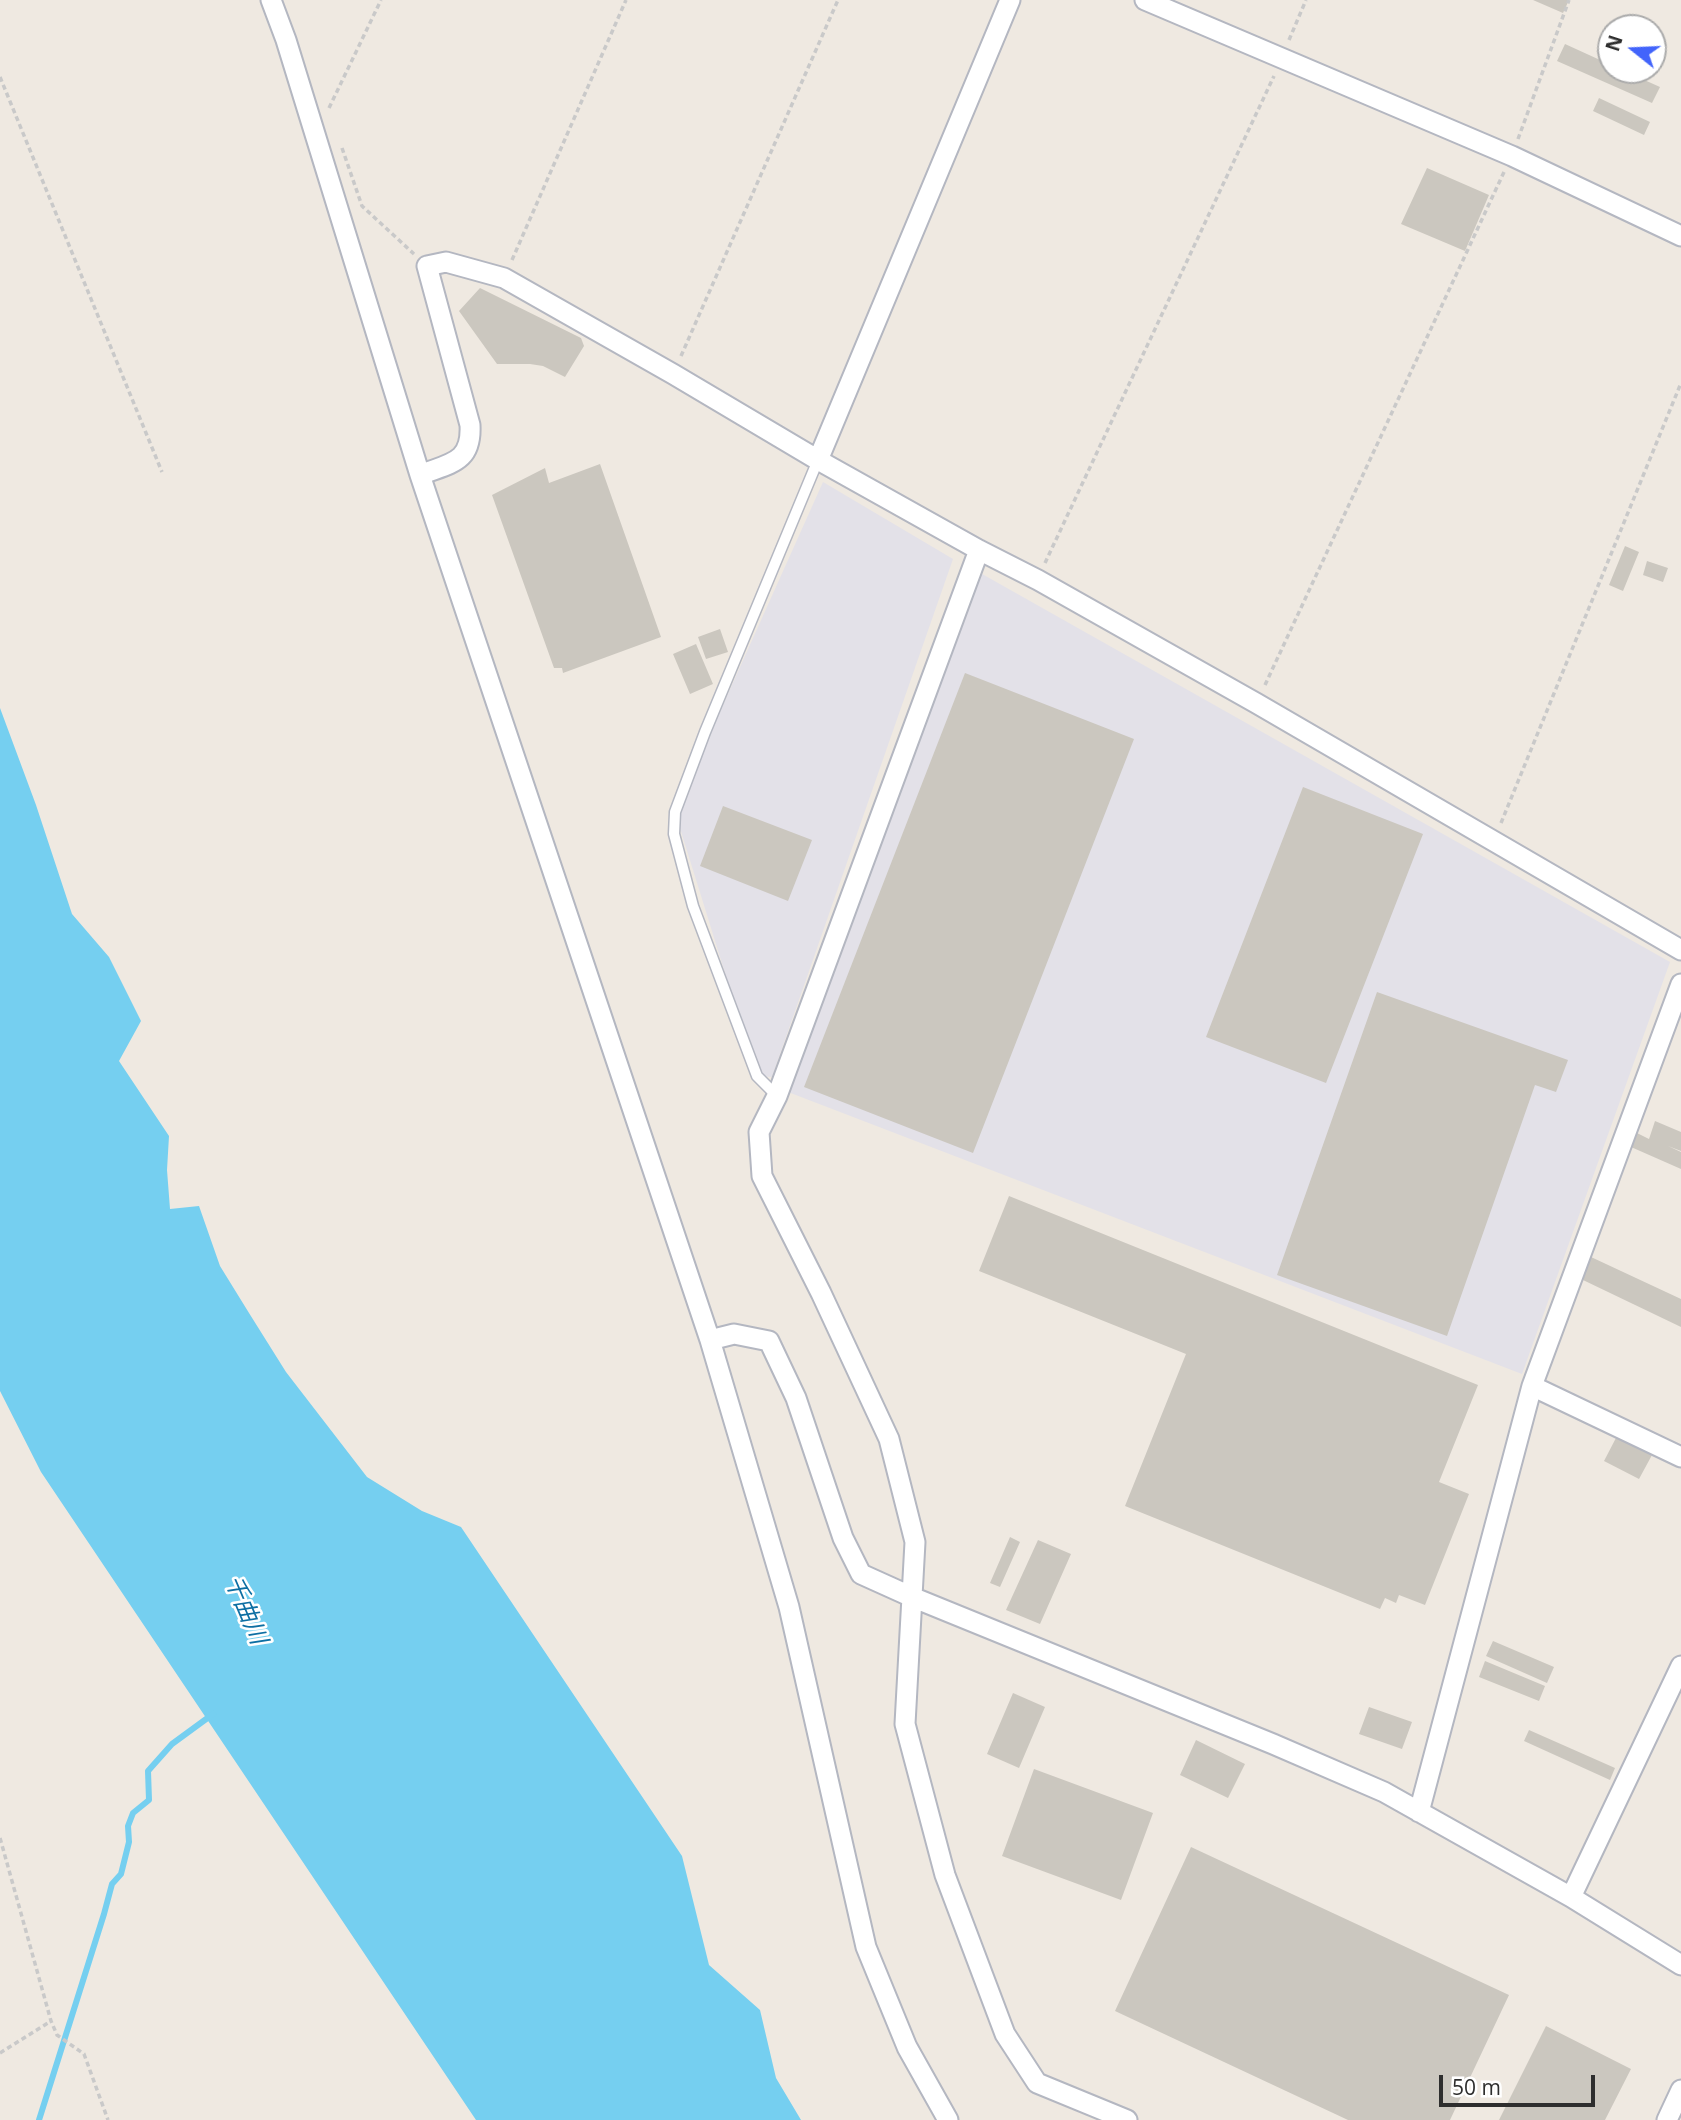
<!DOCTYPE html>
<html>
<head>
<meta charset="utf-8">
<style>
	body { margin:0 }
	#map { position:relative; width:1681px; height:2120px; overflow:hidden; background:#efe9e1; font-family:"Open Sans",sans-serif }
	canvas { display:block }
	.north { position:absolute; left:1597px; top:14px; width:70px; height:70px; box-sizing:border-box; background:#fff; border:2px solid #ababab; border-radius:50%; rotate:288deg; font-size:19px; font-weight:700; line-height:28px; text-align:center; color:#2e2e2e }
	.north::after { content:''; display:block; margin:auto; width:24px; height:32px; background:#4264fb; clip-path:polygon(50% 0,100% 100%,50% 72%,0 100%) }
	.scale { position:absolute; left:1439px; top:2075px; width:156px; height:32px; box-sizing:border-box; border:4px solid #2e2e2e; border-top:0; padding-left:9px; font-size:21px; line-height:24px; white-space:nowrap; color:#2e2e2e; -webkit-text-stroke:5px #fff; paint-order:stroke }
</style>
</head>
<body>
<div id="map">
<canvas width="1681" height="2120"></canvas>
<div class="north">N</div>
<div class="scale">50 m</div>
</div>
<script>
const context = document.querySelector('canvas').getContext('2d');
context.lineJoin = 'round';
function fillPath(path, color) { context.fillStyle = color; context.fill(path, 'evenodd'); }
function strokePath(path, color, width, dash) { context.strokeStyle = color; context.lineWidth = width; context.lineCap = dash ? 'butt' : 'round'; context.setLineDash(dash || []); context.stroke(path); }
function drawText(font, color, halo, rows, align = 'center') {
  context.font = font + ' "Open Sans","Noto Sans JP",sans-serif'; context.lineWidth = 5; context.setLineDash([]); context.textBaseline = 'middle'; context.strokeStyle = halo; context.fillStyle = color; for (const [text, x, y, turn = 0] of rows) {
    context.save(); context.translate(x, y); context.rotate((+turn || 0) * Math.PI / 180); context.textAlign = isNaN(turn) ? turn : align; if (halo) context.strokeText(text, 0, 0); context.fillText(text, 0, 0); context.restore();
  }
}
fillPath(new Path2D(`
	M 823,482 L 953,559 L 772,1077 L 757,1076 L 675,812 Z
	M 975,570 L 1670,962 L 1522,1374 L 788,1092 Z`), '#e3e1e8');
fillPath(new Path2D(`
	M 0,708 L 36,805 L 72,914 L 109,957 L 141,1021 L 119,1061 L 169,1136 L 167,1170 L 170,1209 L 199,1206 L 220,1266 L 249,1313 L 286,1372 L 367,1477 L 422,1511 L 461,1527 L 682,1856 L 709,1965 L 760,2010 L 776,2078 L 801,2120 L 476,2120 L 41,1472 L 0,1391 Z`), '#75cff0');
strokePath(new Path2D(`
	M 39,2120 L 104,1914 L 112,1884 L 121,1874 L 129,1842 L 128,1826 L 133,1813 L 149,1800 L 148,1771 L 172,1744 L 213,1714`), '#75cff0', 6);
fillPath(new Path2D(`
	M 1533,0 L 1569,0 L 1563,13 Z
	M 1565,44 L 1611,65 L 1611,70 L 1622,70 L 1660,87 L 1652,103 L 1557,61 Z
	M 1599,98 L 1650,122 L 1644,135 L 1593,111 Z
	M 1427,168 L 1489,195 L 1465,251 L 1401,224 Z
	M 480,288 L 581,338 L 584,346 L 565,377 L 543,366 L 530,364 L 497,364 L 459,311 Z
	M 600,464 L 661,637 L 563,673 L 562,668 L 554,668 L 492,495 L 545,468 L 549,483 Z
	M 1625,546 L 1639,552 L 1623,591 L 1609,585 Z
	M 1647,561 L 1668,568 L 1663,582 L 1643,575 Z
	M 720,629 L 728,652 L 706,659 L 698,637 Z
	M 696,644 L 713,684 L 690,694 L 673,654 Z
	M 965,673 L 1134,739 L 973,1153 L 804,1087 Z
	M 1303,787 L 1423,834 L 1326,1083 L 1206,1037 Z
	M 723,806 L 812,840 L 788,901 L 700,866 Z
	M 1377,992 L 1568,1060 L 1556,1092 L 1535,1085 L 1447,1336 L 1277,1275 Z
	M 1655,1121 L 1681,1132 L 1681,1151 L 1668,1146 L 1681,1152 L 1681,1169 L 1631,1147 L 1637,1133 L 1649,1139 Z
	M 1009,1196 L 1478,1385 L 1439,1482 L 1469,1494 L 1425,1605 L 1399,1595 L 1396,1603 L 1385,1598 L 1380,1609 L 1125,1506 L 1186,1354 L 979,1271 Z
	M 1591,1257 L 1681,1299 L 1681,1327 L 1583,1280 Z
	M 1617,1436 L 1652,1455 L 1639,1479 L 1604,1461 Z
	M 1010,1537 L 1020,1542 L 1000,1587 L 990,1583 Z
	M 1038,1540 L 1071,1554 L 1040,1624 L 1006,1610 Z
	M 1493,1641 L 1554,1667 L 1547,1683 L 1486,1656 Z
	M 1485,1661 L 1545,1686 L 1539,1701 L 1479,1677 Z
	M 1013,1693 L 1045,1707 L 1019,1768 L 987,1754 Z
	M 1369,1707 L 1412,1722 L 1402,1749 L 1359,1734 Z
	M 1529,1730 L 1615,1768 L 1610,1780 L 1524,1741 Z
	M 1196,1740 L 1245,1764 L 1228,1798 L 1180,1775 Z
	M 1034,1769 L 1153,1813 L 1121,1900 L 1002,1856 Z
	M 1191,1847 L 1509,1995 L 1450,2120 L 1348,2120 L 1115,2011 Z
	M 1546,2026 L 1631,2069 L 1605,2120 L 1499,2120 Z`), '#cbc7bf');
const service = new Path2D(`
	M 777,1096 L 757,1076 L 693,906 L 674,834 L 675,812 L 705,732 L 818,460`);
const minor = new Path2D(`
	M 271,0 L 286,40 L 420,475 L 710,1340 L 789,1607 L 866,1947 L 907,2047 L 948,2120
	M 1145,0 L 1512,156 L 1681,236
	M 818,460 L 1010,0
	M 420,475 C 450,463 472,463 470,425 L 427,266 L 446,262 L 504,278 L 673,374 L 818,460 L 979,550 L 1038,580 L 1256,703 L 1681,950
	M 979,550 L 777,1096 L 759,1132 L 762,1176 L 821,1293 L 889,1439 L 915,1542 L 905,1724 L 945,1875 L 1005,2034 L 1037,2083 L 1127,2120
	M 710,1340 L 734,1334 L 769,1341 L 796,1398 L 843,1538 L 861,1574 L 912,1597 L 1273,1744 L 1384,1792 L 1571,1897 L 1681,1965
	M 1532,1386 L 1681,1457
	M 1419,1812 L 1532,1386 L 1681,984
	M 1571,1897 L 1681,1666
	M 1667,2120 L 1681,2090`);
strokePath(service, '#b4b7c1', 13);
strokePath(minor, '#b4b7c1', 23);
strokePath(new Path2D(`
	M 1289,40 L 1306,0
	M 0,77 L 162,472
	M 329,108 L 381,0
	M 1518,139 L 1569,0
	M 342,148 L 362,206 L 414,254
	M 512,260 L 626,0
	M 681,356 L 838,0
	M 1045,563 L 1274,76
	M 1265,685 L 1504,172
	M 1501,823 L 1681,383
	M 0,1838 L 51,2021 L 57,2035 L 84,2054 L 108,2120
	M 0,2053 L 51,2021`), '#c9c9c9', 3.5, [5, 3.5]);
strokePath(service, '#fff', 10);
strokePath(minor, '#fff', 19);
drawText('italic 24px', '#0d6fa3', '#fff', [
	["千曲川",245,1610,67]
]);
</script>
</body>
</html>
